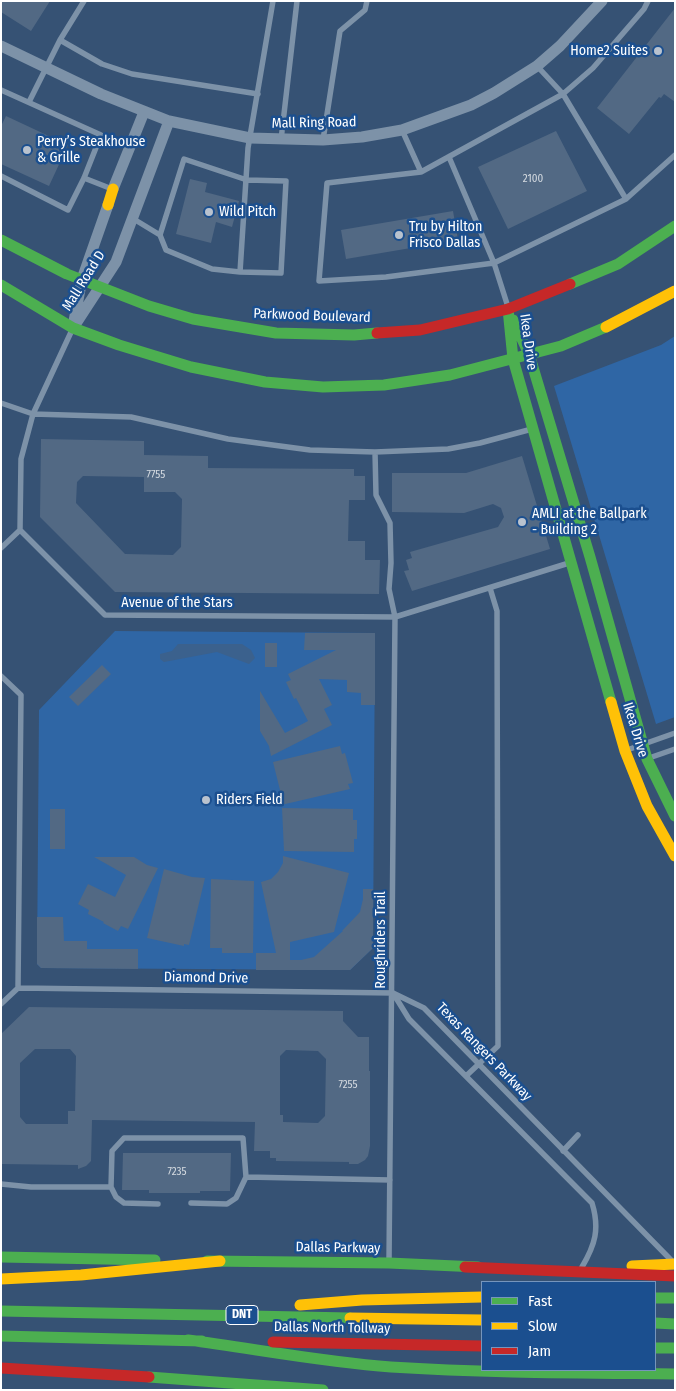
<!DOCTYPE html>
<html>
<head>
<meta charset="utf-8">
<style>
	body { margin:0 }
	#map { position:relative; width:676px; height:1391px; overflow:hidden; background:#365274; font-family:"Fira Sans Condensed",sans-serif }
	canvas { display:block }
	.frame { position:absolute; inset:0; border:2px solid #fff; pointer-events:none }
	.legend { position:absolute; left:481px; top:1281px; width:175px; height:90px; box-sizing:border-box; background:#1b4f8f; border:1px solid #7695bc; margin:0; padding:6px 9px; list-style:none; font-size:15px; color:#fff }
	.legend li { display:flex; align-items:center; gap:10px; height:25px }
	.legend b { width:25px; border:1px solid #7695bc }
</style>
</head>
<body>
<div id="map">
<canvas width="676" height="1391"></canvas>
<div class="frame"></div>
<ul class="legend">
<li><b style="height:6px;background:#4caf50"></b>Fast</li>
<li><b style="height:6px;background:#ffc107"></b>Slow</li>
<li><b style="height:6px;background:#c62828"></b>Jam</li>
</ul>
</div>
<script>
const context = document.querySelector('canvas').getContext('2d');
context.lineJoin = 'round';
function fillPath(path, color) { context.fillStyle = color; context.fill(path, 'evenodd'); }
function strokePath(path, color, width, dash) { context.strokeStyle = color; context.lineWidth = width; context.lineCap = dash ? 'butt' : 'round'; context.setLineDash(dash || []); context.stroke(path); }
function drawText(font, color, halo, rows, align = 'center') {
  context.font = font + ' "Fira Sans Condensed",sans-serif'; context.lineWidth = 5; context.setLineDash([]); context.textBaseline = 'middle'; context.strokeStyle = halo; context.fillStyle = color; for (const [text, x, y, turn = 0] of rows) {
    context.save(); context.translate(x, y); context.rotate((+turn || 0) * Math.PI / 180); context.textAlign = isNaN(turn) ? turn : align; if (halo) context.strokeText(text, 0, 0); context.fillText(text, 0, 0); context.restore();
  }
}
fillPath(new Path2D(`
	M 675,336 L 675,717 L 656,724 L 554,386 L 661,345 Z
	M 115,631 L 375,633 L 373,948 L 350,970 L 41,968 L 37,964 L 39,710 Z`), '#2f66a5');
fillPath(new Path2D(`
	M 178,644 L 242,644 L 251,650 L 255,658 L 249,664 L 217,652 L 164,662 L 160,659 L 160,654 L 172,651 Z`), '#3b618d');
fillPath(new Path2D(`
	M 1,1 L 50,1 L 31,31 L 1,12 Z
	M 675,8 L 675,102 L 664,94 L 661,98 L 659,97 L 629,134 L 597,108 Z
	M 6,116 L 68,145 L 49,186 L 1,164 L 1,126 Z
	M 556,131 L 587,191 L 508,229 L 478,167 Z
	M 190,179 L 207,183 L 205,192 L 239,201 L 232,227 L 216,222 L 211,243 L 176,234 Z
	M 453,211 L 458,240 L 346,259 L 341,230 Z
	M 41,439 L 144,441 L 144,455 L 208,456 L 208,468 L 354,469 L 354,476 L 365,476 L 365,500 L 349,500 L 348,541 L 365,541 L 365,560 L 380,560 L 379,594 L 115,592 L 40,517 ZM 83,476 L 144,477 L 144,492 L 175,492 L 182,499 L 181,547 L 173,555 L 125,554 L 76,503 L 77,482 Z
	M 522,456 L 550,549 L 412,591 L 404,571 L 409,570 L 406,560 L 412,558 L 410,552 L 498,527 L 504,517 L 501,508 L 493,504 L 464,513 L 392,512 L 392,473 L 466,473 Z
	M 305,633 L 375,633 L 375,705 L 361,705 L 361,693 L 347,692 L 347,680 L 319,679 L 332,705 L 324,709 L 332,725 L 271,756 L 269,746 L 260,731 L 260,691 L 285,733 L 308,721 L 296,698 L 294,699 L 286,682 L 291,680 L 288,674 L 336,650 L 304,650 Z
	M 265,643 L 277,643 L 277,667 L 265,667 Z
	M 102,665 L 111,674 L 78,706 L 69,697 Z
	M 340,746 L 342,754 L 345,753 L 353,783 L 348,784 L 350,789 L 281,805 L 280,790 L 273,762 Z
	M 282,808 L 353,809 L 353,820 L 357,820 L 357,839 L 354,839 L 354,852 L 284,851 Z
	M 50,809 L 65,809 L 65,849 L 50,849 Z
	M 283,856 L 349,873 L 334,932 L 290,942 L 290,960 L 301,960 L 314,957 L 343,931 L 342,931 L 360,912 L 363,899 L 363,889 L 373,889 L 373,948 L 350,970 L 256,970 L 256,953 L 276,953 L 261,882 L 271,879 L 278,872 L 283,863 Z
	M 94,857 L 134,857 L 147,865 L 158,868 L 128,929 L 121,926 L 118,931 L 103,923 L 104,922 L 88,914 L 89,910 L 78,904 L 88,884 L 115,897 L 126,875 Z
	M 164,869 L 192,877 L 205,878 L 189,945 L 184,944 L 184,946 L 147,938 Z
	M 211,879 L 254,881 L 253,953 L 222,953 L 222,948 L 210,948 Z
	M 37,917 L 63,917 L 64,941 L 87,941 L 87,949 L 138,949 L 138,969 L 41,968 L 37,964 Z
	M 29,1007 L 343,1011 L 343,1021 L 358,1037 L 369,1037 L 369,1071 L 370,1071 L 370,1146 L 368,1156 L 365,1160 L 358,1164 L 349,1164 L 349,1162 L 276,1161 L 276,1158 L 270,1158 L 270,1151 L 254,1151 L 255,1122 L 92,1120 L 91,1161 L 86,1166 L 78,1169 L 78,1165 L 1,1164 L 1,1034 ZM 35,1049 L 70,1049 L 76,1056 L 75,1111 L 68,1111 L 68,1124 L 26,1124 L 20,1117 L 20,1063 ZM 286,1050 L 318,1051 L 326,1059 L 325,1116 L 318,1123 L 283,1122 L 283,1115 L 280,1115 L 280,1056 Z
	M 123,1153 L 231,1153 L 230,1191 L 200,1191 L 200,1193 L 149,1193 L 149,1190 L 122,1190 Z`), '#526984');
strokePath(new Path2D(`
	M 60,40 L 102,64 L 132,74 L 258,94
	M 537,66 L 563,94 L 626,199
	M 1,90 L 101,135 L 84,178 L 68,210 L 1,176
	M 29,102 L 60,40 L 84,1
	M 402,130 L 421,172 L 563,94 L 593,68 L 644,9 L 648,1
	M 281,140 L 297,1
	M 323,140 L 340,31 L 365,10 L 367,1
	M 449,157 L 494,263 L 508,307
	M 421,172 L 327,183 L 319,281 L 386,277 L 494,263 L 626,199 L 675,155
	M 84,178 L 112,189
	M 132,218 L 160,235 L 166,250 L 212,269 L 240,272 L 281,273 L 286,181 L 247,180 L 184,159 L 160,235
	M 240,272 L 248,148 L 273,1
	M 1,403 L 33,414 L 131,417 L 228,439 L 310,450 L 375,452 L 448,449 L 480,443 L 532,429
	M 375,452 L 376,495 L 390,523 L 391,563 L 389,589 L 395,617 L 389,1261
	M 20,530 L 105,615 L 395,617 L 569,563
	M 20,530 L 21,459 L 33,414 L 72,330
	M 1,548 L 20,530
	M 1,676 L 21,695 L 18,988 L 1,1004
	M 627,750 L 675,733
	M 649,758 L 675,749
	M 18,988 L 393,993 L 424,1008 L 672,1261
	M 393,993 L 409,1019 L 592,1203 C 600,1229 595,1245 582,1267
	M 466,1076 L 498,1046 L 497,611 L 490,588
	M 563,1151 L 578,1135
	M 1,1184 L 31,1187 L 111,1187 L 112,1151 L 124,1138 L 243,1138 L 246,1177 L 390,1180
	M 111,1187 L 116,1197 L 124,1203 L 158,1204
	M 191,1203 L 227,1204 L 236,1198 L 246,1177`), '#7d92a8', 5.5);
strokePath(new Path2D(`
	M 1,46 L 101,94 L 169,121 L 250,138 L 323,140 L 362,137 L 402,130 L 471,105 L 494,93 L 537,66 L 560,46 L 602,1
	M 113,189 L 144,112
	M 74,321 L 82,279 L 108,205
	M 73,328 L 116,262 L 169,121`), '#7d92a8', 11);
strokePath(new Path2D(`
	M 1,240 L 67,274 L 149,306 L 193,319 L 276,333 L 354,335 L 377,333
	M 570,284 L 618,264 L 675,226
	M 1,285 L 73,328 L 119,345 L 191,367 L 265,382 L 323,387 L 384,385 L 450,375 L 561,346 L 606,327
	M 508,309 L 513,359 L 611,702
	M 513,320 L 529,354 L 590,557 L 647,759 L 675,816
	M 1,1257 L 155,1260
	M 207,1261 L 389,1263 L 478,1267
	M 655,1298 L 675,1298
	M 1,1311 L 350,1318
	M 655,1323 L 675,1324
	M 1,1336 L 202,1341
	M 188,1340 C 256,1349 323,1362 391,1367 C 485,1373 580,1373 675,1374
	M 655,1348 L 675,1348
	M 149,1377 L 323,1390`), '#4caf50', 11);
strokePath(new Path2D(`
	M 108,205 L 113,189
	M 606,327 L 675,291
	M 611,702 L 625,751 L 647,806 L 675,856
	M 632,1266 L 675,1264
	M 1,1279 L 81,1275 L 220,1261
	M 300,1305 L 362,1300 L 482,1297
	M 350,1318 L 482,1320`), '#ffc107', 11);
strokePath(new Path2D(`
	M 377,333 L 420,330 L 508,309 L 570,284
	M 465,1267 L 675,1276
	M 273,1342 L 482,1346
	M 1,1368 L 149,1377`), '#c62828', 11);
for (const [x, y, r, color] of [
	[658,51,5,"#b9c2ce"],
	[27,150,5,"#b9c2ce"],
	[209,212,5,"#b9c2ce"],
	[399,235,5,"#b9c2ce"],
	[522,522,5,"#b9c2ce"],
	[206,800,5,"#b9c2ce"]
]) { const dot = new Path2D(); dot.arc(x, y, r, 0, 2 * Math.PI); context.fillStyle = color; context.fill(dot); strokePath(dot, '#1b4f8f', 2); }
drawText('11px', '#d4dae0', null, [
	["2100",533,179],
	["7755",156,475],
	["7255",348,1085],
	["7235",177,1172]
]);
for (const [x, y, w] of [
	[242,1315,32]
]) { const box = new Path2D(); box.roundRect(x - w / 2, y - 9.5, w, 19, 4); context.fillStyle = '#1b4f8f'; context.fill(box); strokePath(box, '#fff', 1); }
drawText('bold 12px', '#fff', null, [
	["DNT",242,1315]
]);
drawText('14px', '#fff', '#1b4f8f', [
	["Home2 Suites",648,51,"right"],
	["Perry’s Steakhouse",37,142],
	["& Grille",37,158],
	["Wild Pitch",219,212],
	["Tru by Hilton",409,227],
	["Frisco Dallas",409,243],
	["AMLI at the Ballpark",532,514],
	["- Building 2",532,530],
	["Riders Field",216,800]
], 'left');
drawText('14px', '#fff', '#1b4f8f', [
	["Mall Ring Road",314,123,-1],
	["Mall Road D",84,281,-58],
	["Parkwood Boulevard",312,316,2],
	["Ikea Drive",528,342,82],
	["Avenue of the Stars",177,603],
	["Ikea Drive",635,730,73],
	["Roughriders Trail",381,940,-90],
	["Diamond Drive",206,978,1],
	["Texas Rangers Parkway",484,1052,46],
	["Dallas Parkway",338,1248,1],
	["Dallas North Tollway",332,1328,1]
]);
</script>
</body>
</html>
